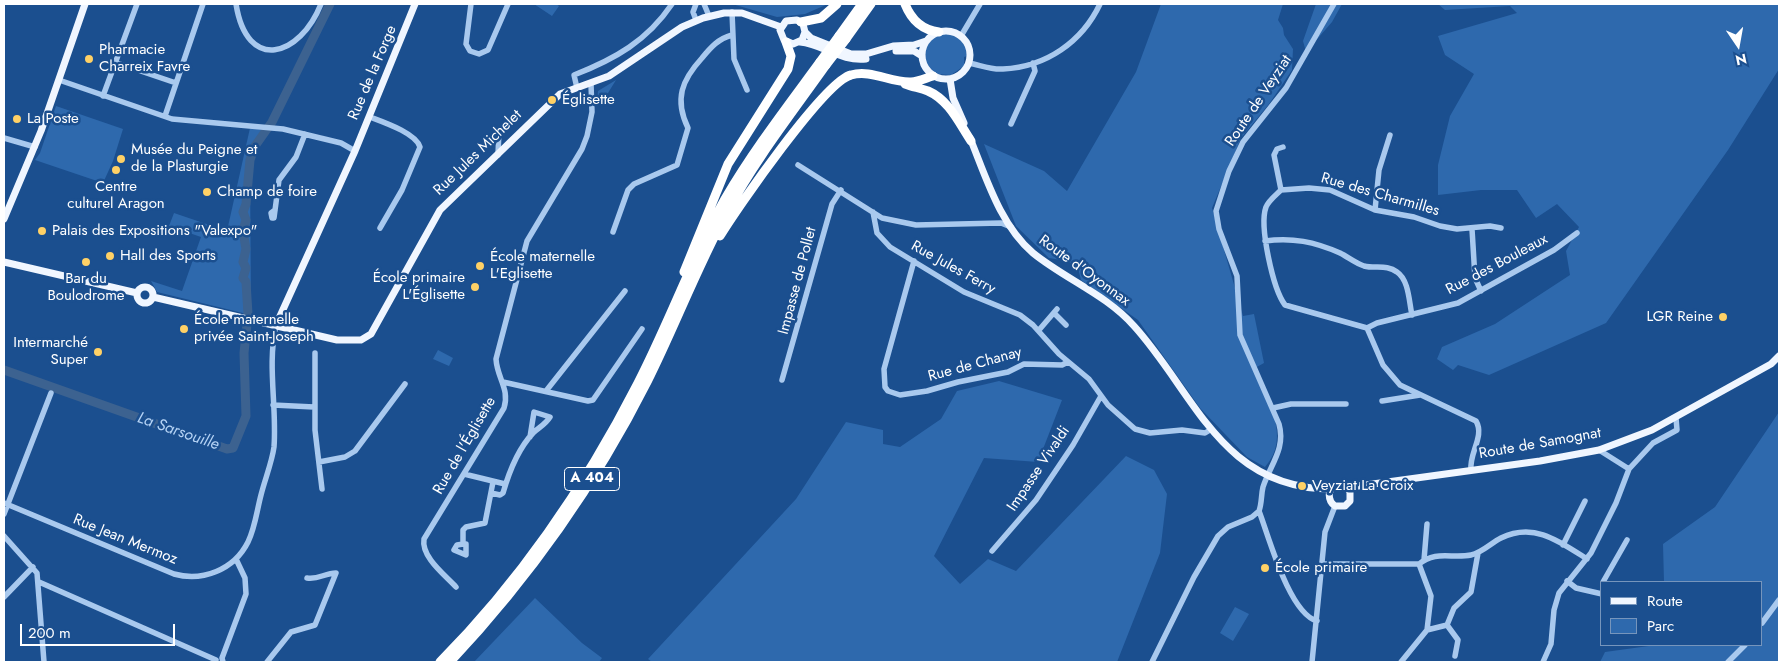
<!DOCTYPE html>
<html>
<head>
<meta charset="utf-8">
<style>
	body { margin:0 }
	#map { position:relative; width:1783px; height:666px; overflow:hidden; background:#1b4f8f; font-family:Jost,sans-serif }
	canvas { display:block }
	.frame { position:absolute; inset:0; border:5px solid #fff; pointer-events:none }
	.legend { position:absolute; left:1600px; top:581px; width:162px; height:65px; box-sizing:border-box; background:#1b4f8f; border:1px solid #7695bc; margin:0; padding:6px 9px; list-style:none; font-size:15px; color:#fff }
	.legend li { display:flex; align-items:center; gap:10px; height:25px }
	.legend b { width:25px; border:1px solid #7695bc }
	.north { position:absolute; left:1713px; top:20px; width:50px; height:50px; -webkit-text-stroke:4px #1b4f8f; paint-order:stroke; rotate:168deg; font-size:14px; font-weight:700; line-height:20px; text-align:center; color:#fff }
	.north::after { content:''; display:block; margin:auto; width:18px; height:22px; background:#fff; clip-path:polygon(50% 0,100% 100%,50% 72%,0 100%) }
	.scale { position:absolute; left:20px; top:624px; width:155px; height:22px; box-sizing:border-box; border:2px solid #fff; border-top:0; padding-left:6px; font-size:15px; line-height:18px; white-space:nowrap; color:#fff; -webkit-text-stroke:4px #1b4f8f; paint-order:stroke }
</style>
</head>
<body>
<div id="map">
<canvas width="1783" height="666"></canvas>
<div class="frame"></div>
<ul class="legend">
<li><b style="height:6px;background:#f0f6ff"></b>Route</li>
<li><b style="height:14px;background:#2e69ad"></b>Parc</li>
</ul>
<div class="north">N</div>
<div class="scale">200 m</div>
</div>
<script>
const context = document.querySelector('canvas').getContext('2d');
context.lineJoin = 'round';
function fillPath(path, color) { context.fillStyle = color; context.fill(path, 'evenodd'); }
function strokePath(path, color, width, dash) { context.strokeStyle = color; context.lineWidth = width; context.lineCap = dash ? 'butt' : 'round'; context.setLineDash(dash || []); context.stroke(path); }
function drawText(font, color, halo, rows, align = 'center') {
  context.font = font + ' Jost,sans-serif'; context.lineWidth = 5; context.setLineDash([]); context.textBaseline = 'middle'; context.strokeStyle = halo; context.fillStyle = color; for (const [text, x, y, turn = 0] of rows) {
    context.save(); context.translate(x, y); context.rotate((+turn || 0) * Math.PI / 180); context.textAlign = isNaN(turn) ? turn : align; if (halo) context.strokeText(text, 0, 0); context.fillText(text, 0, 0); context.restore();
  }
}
fillPath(new Path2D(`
	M 534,4 L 556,4 L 559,6 L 552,16 Z
	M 732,4 L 828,4 L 805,14 L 777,17 Z
	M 1161,4 L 1283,4 L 1278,20 L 1283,28 L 1284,35 L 1293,49 L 1292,70 L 1269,104 L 1241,138 L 1212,208 L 1243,316 L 1254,314 L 1264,363 L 1255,368 C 1267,400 1292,437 1265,467 L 1247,457 L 1200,408 L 1138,320 L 1081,280 L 1078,268 L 1067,261 L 1049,258 L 1016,226 L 984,144 L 1044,171 L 1067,191 L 1136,72 Z
	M 1316,4 L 1342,4 L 1332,22 L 1306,52 L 1303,41 Z
	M 1438,4 L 1779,4 L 1779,69 L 1728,150 L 1606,323 L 1489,375 L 1458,365 L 1453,370 L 1437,359 L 1442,347 L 1495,324 L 1570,275 L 1566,251 L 1579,227 L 1557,204 L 1536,218 L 1517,190 L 1481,190 L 1438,195 L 1438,165 L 1450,116 L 1474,74 L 1445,55 L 1438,36 L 1517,13 L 1510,6 L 1445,10 Z
	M 941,34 C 956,33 966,41 967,56 L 964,57 L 964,66 L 951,75 L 936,74 L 926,63 C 923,49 928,40 941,34 Z
	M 616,80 L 600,106 L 597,103 L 598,91 Z
	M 56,106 L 123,129 L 113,161 L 103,183 L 35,160 L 40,153 Z
	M 250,128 L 265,130 L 255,145 L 250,168 L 251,315 L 157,292 L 151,281 L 182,291 L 201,237 L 169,226 L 174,213 L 227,231 Z
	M 438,350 L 453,358 L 449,366 L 433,359 Z
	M 999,381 L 1062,400 L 1038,462 L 984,458 L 934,556 L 960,584 L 988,559 L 1016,571 L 1126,456 L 1154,470 L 1167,494 L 1160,553 L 1117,662 L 652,662 L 648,659 L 796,499 L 846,422 L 883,430 L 883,444 L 900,447 L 941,419 L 957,391 Z
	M 1779,412 L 1779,662 L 1600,662 L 1605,652 L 1656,645 L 1762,645 L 1762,582 L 1664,582 L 1663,544 L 1715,507 Z
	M 535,598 L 582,643 L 602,658 L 599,662 L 474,662 Z
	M 1235,607 L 1249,614 L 1233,641 L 1220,633 Z`), '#2e69ad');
strokePath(new Path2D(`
	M 248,314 L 246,282 L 243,278 L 246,268 L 243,262 L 246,249 L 243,231 L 246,220 L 243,212 L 246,204 L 250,160 L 255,146 L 272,122 L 330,4
	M 4,370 L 227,449 L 233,448 L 246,416 L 244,353 L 247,324`), '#3c6290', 9);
strokePath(new Path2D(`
	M 236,4 C 247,73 300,57 321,4
	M 471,4 L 466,44 L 470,51 L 479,54 L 488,50 L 508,4
	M 696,4 L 693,12 L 696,20
	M 704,4 L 709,16
	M 732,12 L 734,59 L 747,90
	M 961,36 L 980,4
	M 117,63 L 176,83
	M 969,63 C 980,65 991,70 1003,69 C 1046,67 1082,42 1100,4
	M 59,80 L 172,119 L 283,129 L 341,143 L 355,151
	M 577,88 L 574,75 C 615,59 647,41 672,4
	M 103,96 L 137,4
	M 165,116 L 203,4
	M 370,117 C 383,122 416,133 420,147 L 402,190 L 380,228
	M 1011,124 L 1035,71 L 1033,63
	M 4,138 L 35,147
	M 498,155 L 499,130
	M 798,165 L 882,218 L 916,225 L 1001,223 L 1011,227
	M 1281,190 L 1274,155 L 1277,149 L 1283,147
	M 275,210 L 271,213 L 272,218 L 274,218 L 279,180 L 296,157 L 305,134
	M 1375,210 L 1379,170 L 1390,135
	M 873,212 L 877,233 L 890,247 L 964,292 L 1020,315 L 1033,325 L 1059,354 L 1089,379 L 1108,405 L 1135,429 L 1150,433 L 1182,430 L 1205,433 L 1210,430
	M 1472,229 L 1475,278 L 1481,291
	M 613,232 L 628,190 L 634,184 L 677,165 L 688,128 C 674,99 682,80 702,58 C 711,47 718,39 732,35
	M 1265,241 C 1292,237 1315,242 1340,253 C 1348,257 1355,263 1364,266 C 1375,269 1387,264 1397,272 C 1409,280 1409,302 1412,315
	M 914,261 L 884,369 L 885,387 L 888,391 L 900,395 L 927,391 L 958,382 L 1008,372 L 1024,364 L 1062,365 L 1068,362
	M 1054,313 L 1066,325
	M 1367,328 L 1377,323 L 1458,303 L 1554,250 L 1577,233
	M 1039,330 L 1057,309
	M 315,353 L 315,430 L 322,489
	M 782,380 L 832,204 L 841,190
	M 503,382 L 588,401 L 593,400 L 642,329
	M 546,391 L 625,291
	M 1382,401 L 1420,395
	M 273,405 L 314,407
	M 1273,408 L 1291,404 L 1346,404
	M 1599,450 L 1629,469
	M 319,462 L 345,457 L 355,451 L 405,384
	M 1471,470 C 1469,453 1485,436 1476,421 L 1400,385 L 1383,365 L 1367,328 L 1285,305 C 1273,289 1259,226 1266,207 C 1269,200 1276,195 1281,190 L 1309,188 L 1330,190 L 1375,210 L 1414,217 L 1440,226 L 1457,229 L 1490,226 L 1501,228
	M 464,474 L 505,484
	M 491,493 L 500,495 L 503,493 C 509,472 518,449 533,433 C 539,427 545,425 550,417 L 534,412 L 530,437
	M 4,503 L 174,574 C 202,582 234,570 248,542 C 255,528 257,510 261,495 C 265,479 272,462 274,447 C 277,406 267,366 276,325
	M 1259,511 C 1269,537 1289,613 1317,621
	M 4,514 L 51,393
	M 4,536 L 37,573 L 44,662
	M 463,544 L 457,545 L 454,550 L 466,555 L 466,544 L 463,544 L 463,530 L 466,527 L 485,523 L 493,482
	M 1563,545 L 1585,501
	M 992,551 L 1036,500 L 1073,445 L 1101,396
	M 1424,560 L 1427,524
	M 1323,564 L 1419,564 C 1436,550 1452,559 1471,555 C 1482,553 1491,543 1501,538 C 1534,522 1559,541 1587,559
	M 1567,581 L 1576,588 L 1602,594
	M 39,582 L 216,660
	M 1603,582 L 1627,540
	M 456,587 C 445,575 421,557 424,539 L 504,408 C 510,389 497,378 496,359 L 527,241 L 582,149 L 587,136 L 592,112 L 591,84
	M 4,597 L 33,567
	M 1762,623 L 1779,600
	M 1447,625 L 1458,640 L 1455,656
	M 1427,630 L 1447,625 L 1454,608 L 1471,592 L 1478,553
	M 223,662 L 222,658 L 246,594 L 245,578 L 236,559
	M 267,662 L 291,632 L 315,625 L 336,573 C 325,573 318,580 307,578
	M 1152,662 L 1194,577 L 1218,536 L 1228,527 L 1252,517 L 1259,511 C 1262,503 1261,495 1263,487 C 1270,465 1286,449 1279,424 L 1240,335 L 1237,276 L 1219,229 L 1216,211 L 1229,171 L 1243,142 L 1286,88 L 1334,4
	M 1312,662 L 1325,532 L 1335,506
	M 1401,662 L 1427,630 L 1431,596 L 1419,564
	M 1543,662 L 1551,644 L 1554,610 L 1559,593 L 1591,553 L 1616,503 L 1629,469 L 1653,443 L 1677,430 L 1676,418
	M 1728,662 L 1745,645`), '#a9c9ee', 5.5);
strokePath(new Path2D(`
	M922 55a24 24 0 1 1 48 0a24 24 0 1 1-48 0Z
	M 805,32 L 802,40 L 793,44 L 784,40 L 780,30 L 786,21 L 797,20 L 803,24 L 805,32 L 811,38 L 851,54 L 866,54 L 893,46 L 914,45 L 926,41
	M 800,42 C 823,44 841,62 866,59
	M 896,51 L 914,51 L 922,56
	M 950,79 L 953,98 L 964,123
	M 970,138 C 986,177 1000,225 1033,253 C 1065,279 1107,295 1134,326 C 1195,393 1221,489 1332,489
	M 4,219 L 41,131 L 85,4
	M 4,262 L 137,293
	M137 295a8 8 0 1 1 16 0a8 8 0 1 1-16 0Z
	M 153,297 L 337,340 L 361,340 L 371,334 L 440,210 L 560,94 L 609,76 L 682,27 L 703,18 L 724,13 L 742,13 L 781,27
	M 276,325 L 355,151 L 415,4
	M 1344,486 L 1350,491 L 1350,501 L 1345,506 L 1335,506 C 1328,501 1326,488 1337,486 C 1341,485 1347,486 1351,487 L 1540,461 L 1599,450 L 1652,430 L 1771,364 L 1779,356`), '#f0f6ff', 7);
strokePath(new Path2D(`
	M 905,4 C 911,19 921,30 939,32
	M 801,22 L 821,18 L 837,4
	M 839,36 L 862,4
	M 846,39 L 871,4
	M 905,84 C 913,87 920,88 928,91 C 949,100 959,123 971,141
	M 720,236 C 737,208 825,81 851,75 C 871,69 891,83 911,82 C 918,82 926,78 933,76
	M 684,272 L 728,164 L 788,69 L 791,56 L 786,42
	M 440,662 C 520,581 586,485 638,383 C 669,323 692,258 725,199 C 753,151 787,107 820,62
	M 450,662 C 528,579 595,485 647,382 C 675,326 697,267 727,212 C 755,160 792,113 826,65`), '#fff', 9);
strokePath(new Path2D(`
	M 820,62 L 839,36
	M 826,65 L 846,39`), '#fff', 9);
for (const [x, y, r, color] of [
	[89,59,5,"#ffd166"],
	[552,100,5,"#ffd166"],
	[17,119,5,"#ffd166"],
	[121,159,5,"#ffd166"],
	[116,170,5,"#ffd166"],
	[207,192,5,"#ffd166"],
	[42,231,5,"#ffd166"],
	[110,256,5,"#ffd166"],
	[86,262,5,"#ffd166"],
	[480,266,5,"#ffd166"],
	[475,287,5,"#ffd166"],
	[1723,317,5,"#ffd166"],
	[184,329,5,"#ffd166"],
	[98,352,5,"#ffd166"],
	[1302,486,5,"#ffd166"],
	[1265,568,5,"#ffd166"]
]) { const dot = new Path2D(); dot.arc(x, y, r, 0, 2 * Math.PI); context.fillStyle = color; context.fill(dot); strokePath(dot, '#1b4f8f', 2); }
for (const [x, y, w] of [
	[592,479,55]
]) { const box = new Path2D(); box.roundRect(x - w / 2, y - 11.5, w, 23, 4); context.fillStyle = '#1b4f8f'; context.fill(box); strokePath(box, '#fff', 1); }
drawText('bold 14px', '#fff', null, [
	["A 404",592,479]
]);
drawText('15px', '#fff', '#1b4f8f', [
	["Pharmacie",99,50],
	["Charreix Favre",99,67],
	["Églisette",562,100],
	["La Poste",27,119],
	["Musée du Peigne et",131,150],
	["de la Plasturgie",131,167],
	["Centre",116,187,"center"],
	["culturel Aragon",116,204,"center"],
	["Champ de foire",217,192],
	["Palais des Expositions \"Valexpo\"",52,231],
	["Hall des Sports",120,256],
	["École maternelle",490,257],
	["L'Eglisette",490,274],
	["École primaire",465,278,"right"],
	["L'Églisette",465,295,"right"],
	["Bar du",86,279,"center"],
	["Boulodrome",86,296,"center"],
	["LGR Reine",1713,317,"right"],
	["École maternelle",194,320],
	["privée Saint-Joseph",194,337],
	["Intermarché",88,343,"right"],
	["Super",88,360,"right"],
	["Veyziat La Croix",1312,486],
	["École primaire",1275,568]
], 'left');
drawText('15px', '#fff', '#1b4f8f', [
	["Rue de la Forge",373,73,-67],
	["Route de Veyziat",1259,101,-56],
	["Rue Jules Michelet",478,153,-44],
	["Rue des Charmilles",1380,195,16],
	["Rue des Bouleaux",1497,265,-28],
	["Rue Jules Ferry",953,268,29],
	["Route d'Oyonnax",1084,271,36],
	["Impasse de Pollet",798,281,-75],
	["Rue de Chanay",975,365,-15],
	["Route de Samognat",1540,444,-10],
	["Rue de l'Églisette",465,446,-60],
	["Impasse Vivaldi",1039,469,-56],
	["Rue Jean Mermoz",125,540,22]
]);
drawText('italic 16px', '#b5d3f5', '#1b4f8f', [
	["La Sarsouille",178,432,19]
]);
</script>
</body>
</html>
